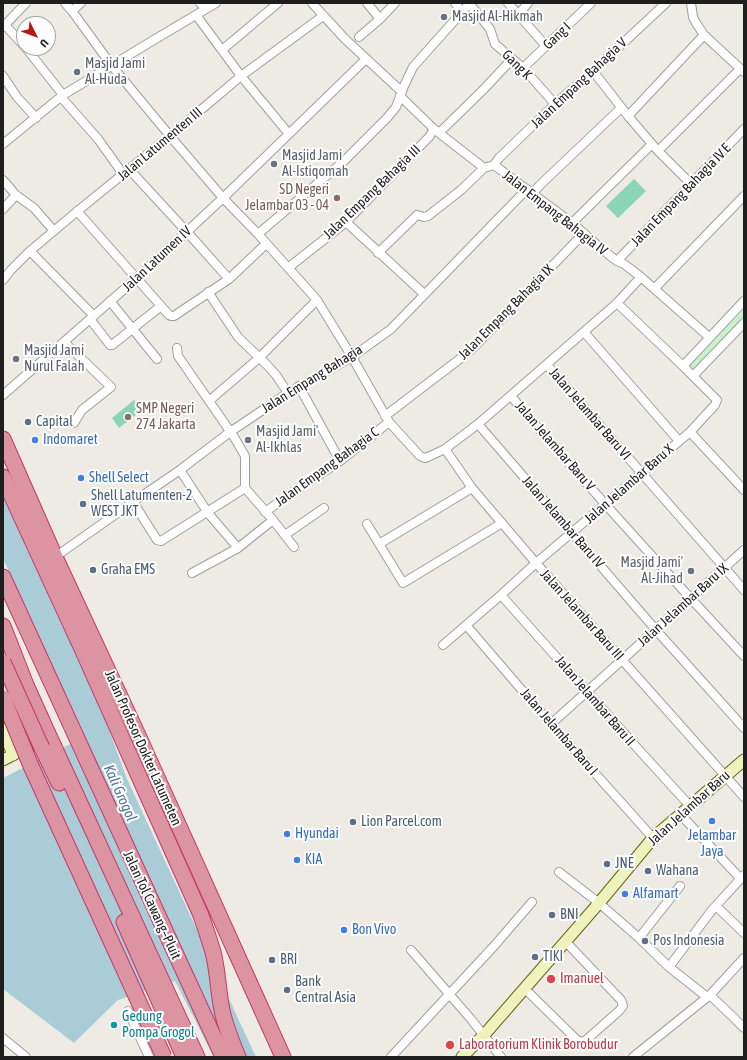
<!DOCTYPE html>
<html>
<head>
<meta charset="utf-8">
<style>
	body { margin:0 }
	#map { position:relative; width:747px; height:1060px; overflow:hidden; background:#eeebe5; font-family:"Asap Condensed",sans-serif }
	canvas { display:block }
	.frame { position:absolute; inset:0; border:4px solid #1e1e1e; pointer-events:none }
	.north { position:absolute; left:16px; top:16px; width:40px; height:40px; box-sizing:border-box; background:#fff; border:1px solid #a5a5a5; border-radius:50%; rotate:132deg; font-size:11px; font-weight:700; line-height:16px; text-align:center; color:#1e1e1e }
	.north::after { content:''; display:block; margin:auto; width:14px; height:18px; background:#b61615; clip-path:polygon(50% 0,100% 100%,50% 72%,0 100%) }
</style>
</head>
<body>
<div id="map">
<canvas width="747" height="1060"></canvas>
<div class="frame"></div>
<div class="north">U</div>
</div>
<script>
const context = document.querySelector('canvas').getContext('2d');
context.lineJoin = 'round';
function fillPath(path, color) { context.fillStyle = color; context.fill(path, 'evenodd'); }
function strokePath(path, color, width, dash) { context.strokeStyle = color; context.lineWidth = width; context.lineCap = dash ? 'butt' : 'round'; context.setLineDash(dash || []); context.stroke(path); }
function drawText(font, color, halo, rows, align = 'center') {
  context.font = font + ' "Asap Condensed",sans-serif'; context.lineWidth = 4; context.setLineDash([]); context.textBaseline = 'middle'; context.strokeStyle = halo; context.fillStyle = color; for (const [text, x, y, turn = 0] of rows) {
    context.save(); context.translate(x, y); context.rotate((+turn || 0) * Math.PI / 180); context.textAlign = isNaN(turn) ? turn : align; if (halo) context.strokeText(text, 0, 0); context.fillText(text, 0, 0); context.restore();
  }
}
fillPath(new Path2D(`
	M 744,300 L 744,319 L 693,371 L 687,362 Z`), '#c6f3ca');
fillPath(new Path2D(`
	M 634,179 L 646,191 L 618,218 L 606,206 Z
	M 134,400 L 142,410 L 119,428 L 112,418 Z`), '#8bd4b8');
fillPath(new Path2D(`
	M 3,489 L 108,727 L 127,779 L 256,1057 L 214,1057 L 175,981 L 118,1000 L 74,1043 L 3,989 L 3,778 L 82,738 L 3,558 Z`), '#a9ccd7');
const street = new Path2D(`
	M 65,3 L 72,11 L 112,66 L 170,136 L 223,198 L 258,234 L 317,300 L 352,357 L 389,422 L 420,456 L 425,458 L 428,457 L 445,449 L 478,424 L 617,303 L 641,277
	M 200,3 L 206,9
	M 312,3 L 345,39 L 401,91
	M 367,3 L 380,19
	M 455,3 L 462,12
	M 469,3 L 490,29 L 495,44 L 523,68 L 555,104
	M 508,3 L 546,46
	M 691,3 L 693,17 L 696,23 L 704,35 L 744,72
	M 72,11 L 81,3
	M 196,15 L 241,76 L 289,134
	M 518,15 L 528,3
	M 5,25 L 24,46
	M 3,27 L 26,3
	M 359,37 L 380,19 L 395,3
	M 26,48 L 63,95
	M 222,50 L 278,3
	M 523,68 L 591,3
	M 593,71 L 628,116 L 658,151 L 691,184
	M 3,76 L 17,97 L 36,118
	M 400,96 L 434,129 L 484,168 L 494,165 L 572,223 L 609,255 L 617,261 L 624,264 L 641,277 L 709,337
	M 61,97 L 98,139 L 123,174
	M 628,116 L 704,35
	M 439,133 L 483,90 L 512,59
	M 3,144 L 63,95 L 152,41 L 216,3
	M 658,151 L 740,69
	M 494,165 L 499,158 L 555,104 L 593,71 L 666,3
	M 129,169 L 187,232 L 229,279
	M 3,180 L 16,195 L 34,208 L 54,231
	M 533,193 L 540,185 L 621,108
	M 3,209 L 16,195
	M 77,211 L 169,315 L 171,316 L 174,316 L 229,279 L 266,244
	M 346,222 L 424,294
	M 572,223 L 652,144
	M 258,234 L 344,161 L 387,118 L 396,107 L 404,86 L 413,67 L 470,3
	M 30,251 L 94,316
	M 378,253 L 417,215 L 424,217 L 428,216 L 461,190 L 484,168
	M 617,261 L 744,129
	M 288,268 L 346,222 L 429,137 L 434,129
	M 3,280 L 11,270 L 30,251 L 80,209 L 170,136 L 241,76 L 323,16
	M 655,288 L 744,196
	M 208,292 L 238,337 L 267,365 L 276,375 L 288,393
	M 110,301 L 157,359
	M 90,319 L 110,345 L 112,345 L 161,306
	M 584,332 L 679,441
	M 64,342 L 111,387 L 82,410 L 74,423
	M 177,348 L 178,356 L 234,437 L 245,456 L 245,488
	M 547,365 L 744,590
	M 683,366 L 744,301
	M 693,376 L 744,323
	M 299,386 L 340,461
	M 3,395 L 137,278 L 223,198 L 366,59
	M 511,396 C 586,485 665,571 744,656
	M 209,401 L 259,358 L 317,300
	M 385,416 L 461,358 L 473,348 L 584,233
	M 478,424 L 656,630 L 744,728
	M 690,432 L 744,490
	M 445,449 L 472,488 L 536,563 L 744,797
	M 180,470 L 208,513 L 238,548
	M 245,488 L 273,520 L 294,547
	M 133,502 L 157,540 L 161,541 L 245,488
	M 265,512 L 293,492 L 340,461 L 389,422
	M 367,524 L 403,583 L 502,523
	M 285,535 L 324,508
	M 379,544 L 472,488
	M 55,557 L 133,502 L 180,470 L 230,432 L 288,393 L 352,357 L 391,329 L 527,189
	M 192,573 L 238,548 L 273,520
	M 501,595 L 639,750 L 690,806
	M 466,625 L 551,724 L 653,838
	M 443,645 L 501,595 L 536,563 L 690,432 L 715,405 L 717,400 L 683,366 L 617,303
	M 551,724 L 744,550
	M 680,814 L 740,878
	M 559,872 L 599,903 L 639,938 L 669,967
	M 716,906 L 744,933
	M 639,938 L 680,886
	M 411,950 L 470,1018 L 501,1057
	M 524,988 L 577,1040 L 581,1042 L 585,1041 L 619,1011 L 623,1006 L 621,1000 L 565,941
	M 710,995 L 734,1018 L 744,1028
	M 707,997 L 669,967 L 712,910 L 744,875
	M 128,1011 L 149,1057
	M 3,1038 L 26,1057
	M 391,1057 L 495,945 L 532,902
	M 633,1057 L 710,995 L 744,958`);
const secondary = new Path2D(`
	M 3,729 L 13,755
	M 3,760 L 45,738
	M 462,1057 L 484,1035 L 599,903 L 653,838 L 744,760`);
const highway = new Path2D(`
	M 3,439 L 55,557 L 137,733 L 283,1057
	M 3,477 L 83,651 L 200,913 C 205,926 209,939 213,952 C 218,971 218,991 222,1010 C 225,1026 232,1042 238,1057
	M 3,577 L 223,1057
	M 3,626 L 26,685 L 49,736 L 197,1057
	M 42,748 L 59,783
	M 124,922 L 184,1057`);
strokePath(street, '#9f9f9f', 10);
strokePath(secondary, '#5f6910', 13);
strokePath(highway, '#c63768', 17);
strokePath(street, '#fff', 8);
strokePath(secondary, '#f0f2be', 11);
strokePath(highway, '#dd94a2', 15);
const highwayBridge = new Path2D(`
	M 3,662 L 42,748
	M 3,698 L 31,766 L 164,1057`);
strokePath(highwayBridge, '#c63768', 17, []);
strokePath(highwayBridge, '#dd94a2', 15);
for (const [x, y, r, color] of [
	[444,17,4,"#6b7280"],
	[77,72,4,"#6b7280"],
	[274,164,4,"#6b7280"],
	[337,198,4,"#8d6e63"],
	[16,359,4,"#6b7280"],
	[128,417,4,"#8d6e63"],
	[28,422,4,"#5c6f8a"],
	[35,440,4,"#3f7fe0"],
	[248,440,4,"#6b7280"],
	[81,478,4,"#3f7fe0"],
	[83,504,4,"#5c6f8a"],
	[93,570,4,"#5c6f8a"],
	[691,571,4,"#6b7280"],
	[712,821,4,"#3f7fe0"],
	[353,822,4,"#5c6f8a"],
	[287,834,4,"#3f7fe0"],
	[297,860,4,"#3f7fe0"],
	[607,864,4,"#5c6f8a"],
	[648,871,4,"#5c6f8a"],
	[625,894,4,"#3f7fe0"],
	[552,915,4,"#5c6f8a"],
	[344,930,4,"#3f7fe0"],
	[645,941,4,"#5c6f8a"],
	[535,957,4,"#5c6f8a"],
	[272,960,4,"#5c6f8a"],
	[551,979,5,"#e0444e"],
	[287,990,4,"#5c6f8a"],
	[114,1025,4,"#0f9aa8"],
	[450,1045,5,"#e0444e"]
]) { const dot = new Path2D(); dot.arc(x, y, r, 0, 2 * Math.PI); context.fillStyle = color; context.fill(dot); strokePath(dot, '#fff', 1.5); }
drawText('14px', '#5b616d', '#fff', [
	["Masjid Al-Hikmah",452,17],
	["Masjid Jami",85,64],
	["Al-Huda",85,80],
	["Masjid Jami",282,156],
	["Al-Istiqomah",282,172],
	["Masjid Jami",24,351],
	["Nurul Falah",24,367],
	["Masjid Jami'",256,432],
	["Al-Ikhlas",256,448],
	["Masjid Jami'",683,563,"right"],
	["Al-Jihad",683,579,"right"]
], 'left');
drawText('14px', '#1e1e1e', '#fff', [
	["Gang I",557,36,-44],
	["Gang K",517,65,45],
	["Jalan Empang Bahagia V",579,83,-43],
	["Jalan Latumenten III",160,144,-40],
	["Jalan Empang Bahagia III",372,192,-44],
	["Jalan Empang Bahagia IV E",681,195,-46],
	["Jalan Empang Bahagia IV",555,213,38],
	["Jalan Latumen IV",157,259,-43],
	["Jalan Empang Bahagia IX",506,312,-45],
	["Jalan Empang Bahagia",312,379,-32],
	["Jalan Jelambar Baru VI",590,414,49],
	["Jalan Jelambar Baru V",555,446,49],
	["Jalan Empang Bahagia C",327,467,-36],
	["Jalan Jelambar Baru X",629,484,-41],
	["Jalan Jelambar Baru IV",563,522,49],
	["Jalan Jelambar Baru IX",683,605,-42],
	["Jalan Jelambar Baru III",582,615,48],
	["Jalan Jelambar Baru II",595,701,49],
	["Jalan Jelambar Baru I",559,732,49],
	["Jalan Profesor Dokter Latumeten",143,748,66],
	["Jalan Jelambar Baru",689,808,-42],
	["Jalan Tol Cawang–Pluit",152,905,65]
]);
drawText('14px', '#785e54', '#fff', [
	["SD Negeri",329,190],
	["Jelambar 03 - 04",329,206],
	["SMP Negeri",136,409,"left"],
	["274 Jakarta",136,425,"left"]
], 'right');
drawText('14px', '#4e5e75', '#fff', [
	["Capital",36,422],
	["Shell Latumenten-2",91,496],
	["WEST JKT",91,512],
	["Graha EMS",101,570],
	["Lion Parcel.com",361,822],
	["JNE",615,864],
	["Wahana",656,871],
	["BNI",560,915],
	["Pos Indonesia",653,941],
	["TIKI",543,957],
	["BRI",280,960],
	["Bank",295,982],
	["Central Asia",295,998]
], 'left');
drawText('14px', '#366cbe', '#fff', [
	["Indomaret",43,440],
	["Shell Select",89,478],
	["Hyundai",295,834],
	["Jelambar",712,836,"center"],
	["Jaya",712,852,"center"],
	["KIA",305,860],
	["Alfamart",633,894],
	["Bon Vivo",352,930]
], 'left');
drawText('14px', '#be3a42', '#fff', [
	["Imanuel",560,979],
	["Laboratorium Klinik Borobudur",459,1045]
], 'left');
drawText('14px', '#0d838f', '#fff', [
	["Gedung",122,1017],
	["Pompa Grogol",122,1033]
], 'left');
drawText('italic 15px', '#51769c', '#fff', [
	["Kali Grogol",120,793,66]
]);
</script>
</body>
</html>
